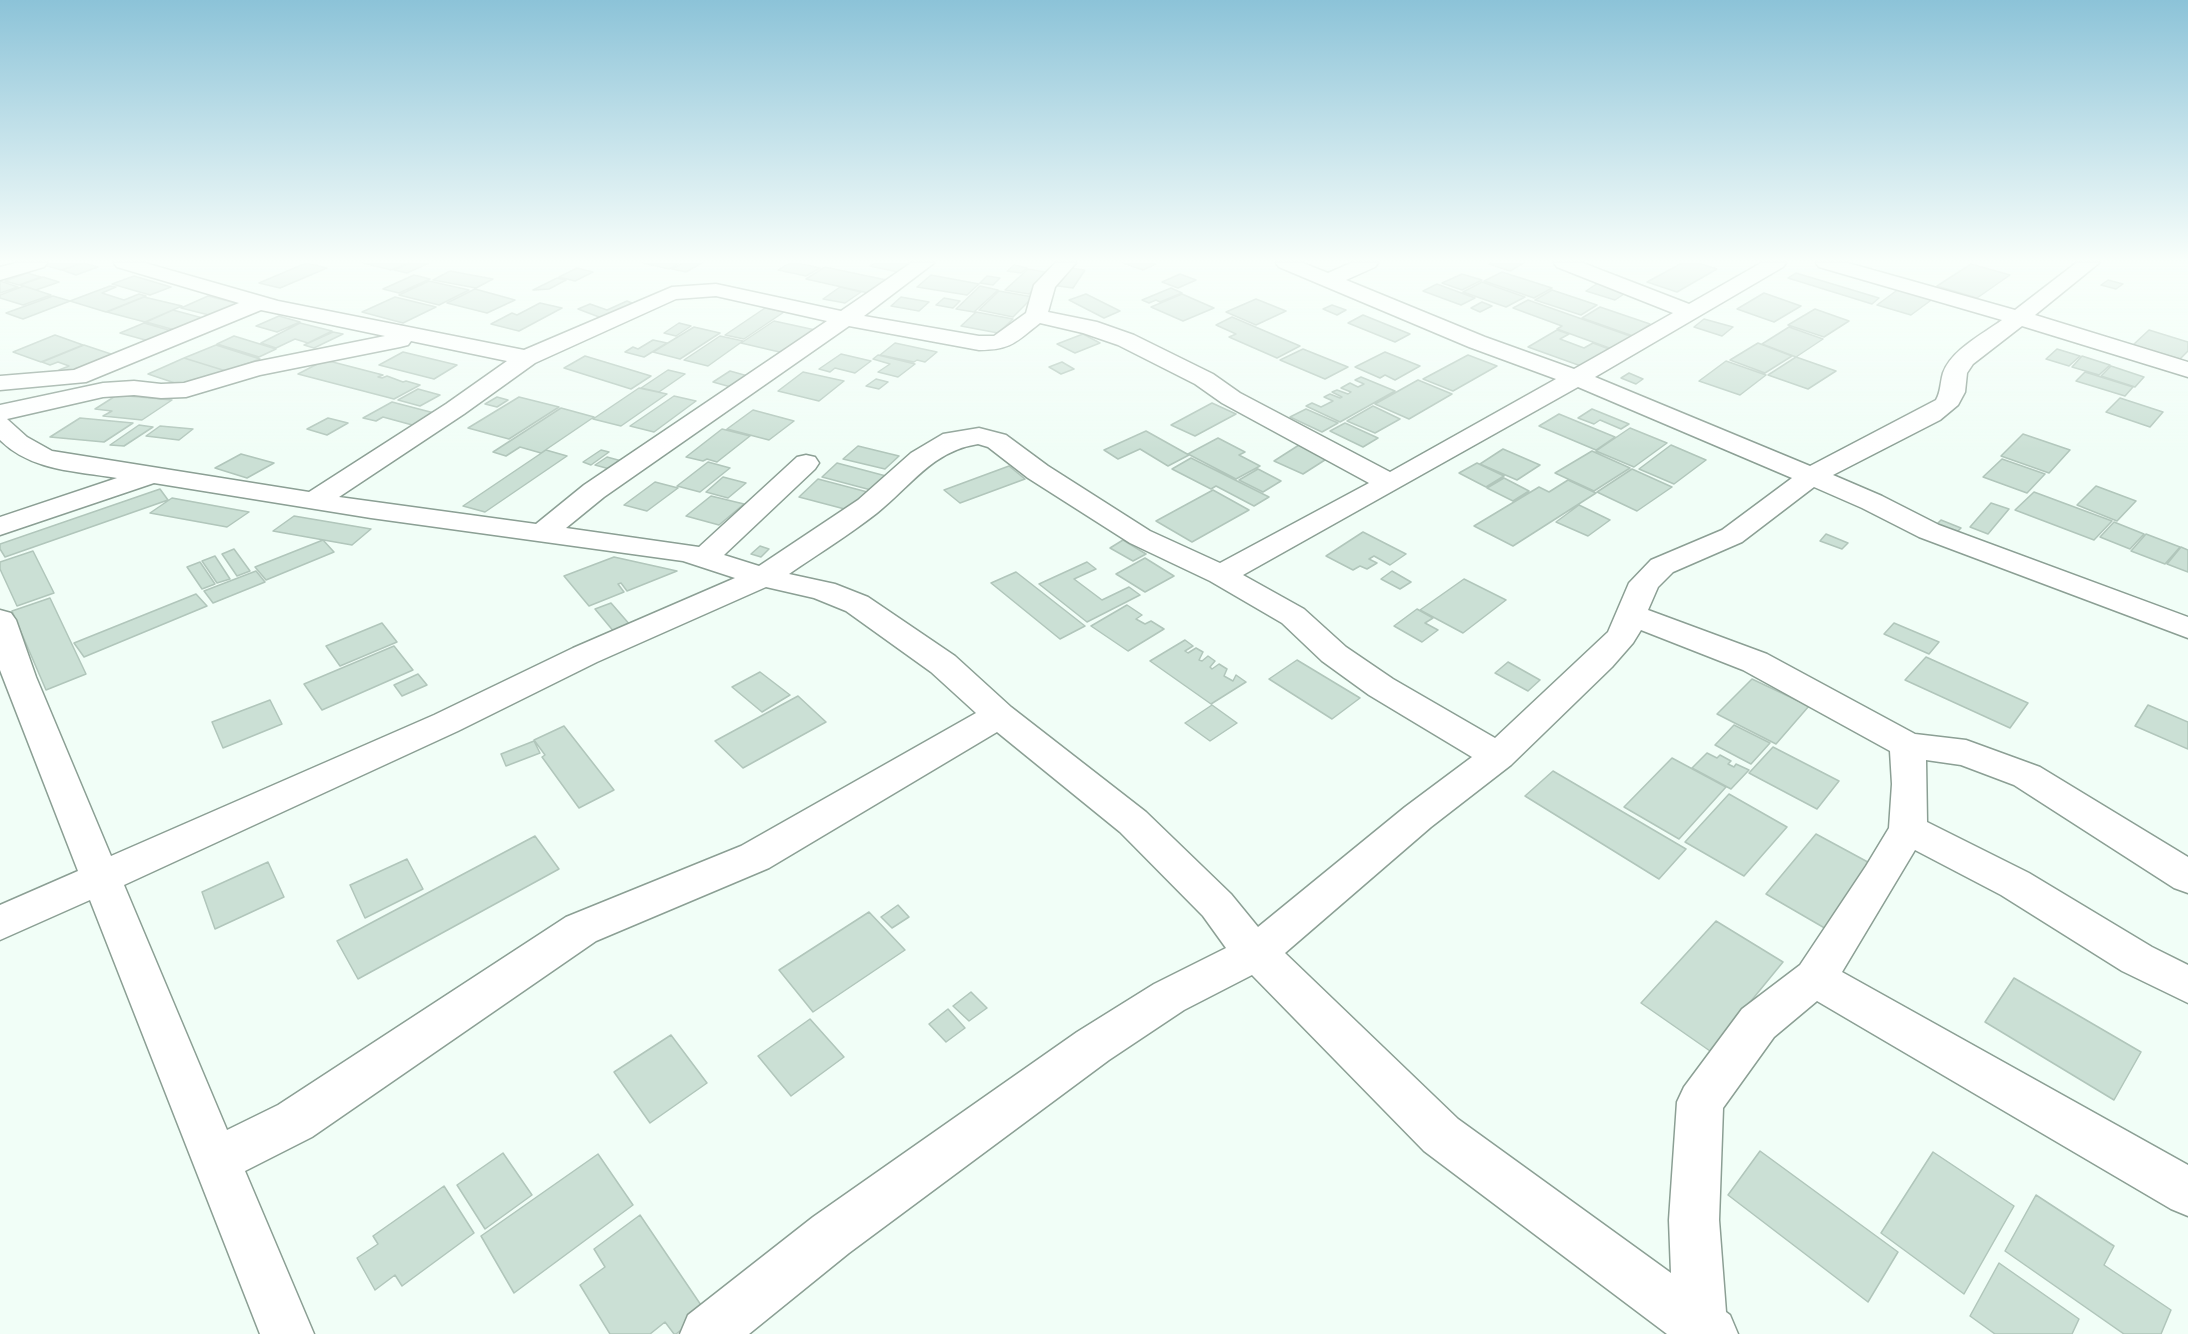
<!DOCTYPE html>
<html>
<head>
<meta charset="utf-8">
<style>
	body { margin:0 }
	canvas { display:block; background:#f1fef7 }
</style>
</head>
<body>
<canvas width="2188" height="1334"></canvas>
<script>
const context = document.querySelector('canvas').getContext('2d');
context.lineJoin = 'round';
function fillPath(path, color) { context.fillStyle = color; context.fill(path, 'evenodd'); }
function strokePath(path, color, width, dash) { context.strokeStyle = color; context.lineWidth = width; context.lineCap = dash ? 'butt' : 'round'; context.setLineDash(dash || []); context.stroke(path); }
const building = new Path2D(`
	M 50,263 L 82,263 L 61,270 L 44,265 Z
	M 83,263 L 98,267 L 76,275 L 62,270 Z
	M 306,263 L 327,268 L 280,288 L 259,283 Z
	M 363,263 L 408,263 L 391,270 Z
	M 410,263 L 429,263 L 407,273 L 394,270 Z
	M 643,263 L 679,263 L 669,269 Z
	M 683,263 L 702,263 L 686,272 L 672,269 Z
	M 790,263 L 798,263 L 820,268 L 806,276 L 778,270 Z
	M 875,263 L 917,263 L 903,273 L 870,266 Z
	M 1123,263 L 1154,263 L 1156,264 L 1143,270 Z
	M 1492,263 L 1524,263 L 1510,271 L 1489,264 Z
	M 1682,263 L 1698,263 L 1717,269 L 1677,292 L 1647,282 Z
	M 1971,264 L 2010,275 L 1977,298 L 1937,286 Z
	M 1014,265 L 1027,268 L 1021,273 L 1007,271 Z
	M 825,267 L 891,281 L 873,294 L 806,279 Z
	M 1064,267 L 1085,270 L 1073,288 L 1051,285 Z
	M 577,268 L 593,272 L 575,281 L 559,277 Z
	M 1028,269 L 1051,273 L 1029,294 L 1005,290 Z
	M 450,271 L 493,279 L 476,288 L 433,280 Z
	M 1502,272 L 1552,288 L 1534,298 L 1484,281 Z
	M 27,273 L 41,277 L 19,285 L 5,281 Z
	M 1796,273 L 1879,298 L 1872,304 L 1788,278 Z
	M 1180,274 L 1196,280 L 1178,288 L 1162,282 Z
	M 1462,274 L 1482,280 L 1462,290 L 1442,283 Z
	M 414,275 L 430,279 L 399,293 L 383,289 Z
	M 931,275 L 979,284 L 967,295 L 917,287 Z
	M 134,276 L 171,287 L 150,295 L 112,284 Z
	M 987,276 L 1000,278 L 993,285 L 980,283 Z
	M 43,277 L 59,282 L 36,290 L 20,285 Z
	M 557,278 L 566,280 L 549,289 L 533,290 Z
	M 2108,280 L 2123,284 L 2116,289 L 2101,285 Z
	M 0,281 L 18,287 L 0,293 Z
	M 429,281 L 469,290 L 439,305 L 399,295 Z
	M 1601,281 L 1630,290 L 1615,300 L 1586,291 Z
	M 1482,282 L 1525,297 L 1506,307 L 1463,292 Z
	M 1437,284 L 1475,298 L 1461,305 L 1423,291 Z
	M 24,286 L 51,295 L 23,305 L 0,298 L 0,295 Z
	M 110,286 L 116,287 L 102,293 L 124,300 L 139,294 L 146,296 L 106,312 L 70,301 Z
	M 980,286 L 998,290 L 974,312 L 956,309 Z
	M 840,287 L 861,292 L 845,303 L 823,299 Z
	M 1171,288 L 1182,293 L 1160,302 L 1156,300 L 1149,303 L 1142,300 Z
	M 1900,288 L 1934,298 L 1911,315 L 1877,305 Z
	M 475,289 L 515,300 L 487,313 L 447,303 Z
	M 1552,290 L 1597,305 L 1581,315 L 1535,300 Z
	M 999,291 L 1033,297 L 1013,317 L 979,310 Z
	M 1764,293 L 1801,306 L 1774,322 L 1737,309 Z
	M 1086,294 L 1120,311 L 1104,318 L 1069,300 Z
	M 1182,294 L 1214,308 L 1183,321 L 1151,307 Z
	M 53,296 L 70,301 L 23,319 L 6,313 Z
	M 208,296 L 244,305 L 217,317 L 181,308 Z
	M 144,297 L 182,306 L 145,322 L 107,312 Z
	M 395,297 L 436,307 L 403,323 L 362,312 Z
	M 901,297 L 929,302 L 919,311 L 891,306 Z
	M 944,298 L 960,301 L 953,308 L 936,305 Z
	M 1256,299 L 1286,311 L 1256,325 L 1226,312 Z
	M 1528,300 L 1633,337 L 1612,349 L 1557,329 L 1562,326 L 1513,308 Z
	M 627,301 L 639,306 L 607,320 L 578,309 L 590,304 L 607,310 Z
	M 1482,302 L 1492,306 L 1480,312 L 1471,308 Z
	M 540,303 L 562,308 L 519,331 L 491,324 L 512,313 L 517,315 Z
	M 1332,305 L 1346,310 L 1337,315 L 1323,309 Z
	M 1600,307 L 1650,324 L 1633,336 L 1582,318 Z
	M 765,308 L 784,312 L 744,339 L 725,335 Z
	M 1815,309 L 1849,321 L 1824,337 L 1788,325 Z
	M 173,310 L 210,320 L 182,332 L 146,322 Z
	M 976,312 L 1013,319 L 998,333 L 961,326 Z
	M 1363,315 L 1410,334 L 1395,342 L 1348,323 Z
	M 279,316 L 300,322 L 277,332 L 256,326 Z
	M 1232,317 L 1300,346 L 1277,358 L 1229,337 L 1236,334 L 1216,325 Z
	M 1704,319 L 1733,327 L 1722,336 L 1694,327 Z
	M 774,321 L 820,331 L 788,354 L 741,343 Z
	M 144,323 L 172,331 L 149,341 L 120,333 Z
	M 300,323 L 332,331 L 308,343 L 295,339 L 276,348 L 261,343 Z
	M 679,323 L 691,326 L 676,336 L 664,333 Z
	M 694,327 L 720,333 L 680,359 L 653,352 Z
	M 1789,327 L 1823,339 L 1796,357 L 1762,344 Z
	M 1557,330 L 1569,334 L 1560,339 L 1584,348 L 1593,343 L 1609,349 L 1581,366 L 1528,347 Z
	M 2149,330 L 2188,342 L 2188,351 L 2180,359 L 2133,345 Z
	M 333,332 L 343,334 L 314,348 L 304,345 Z
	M 1083,334 L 1100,343 L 1075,353 L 1057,344 Z
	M 55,335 L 83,345 L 41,362 L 13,352 Z
	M 234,336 L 276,349 L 259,357 L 217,344 Z
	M 720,336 L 743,341 L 708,366 L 684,360 Z
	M 653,340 L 667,343 L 644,357 L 625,352 L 633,347 L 638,349 Z
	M 895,343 L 937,352 L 925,362 L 917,360 L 914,362 L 880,355 Z
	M 1758,343 L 1792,356 L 1765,373 L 1730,360 Z
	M 84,345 L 120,357 L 76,376 L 59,370 L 69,366 L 58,362 L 50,365 L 42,362 Z
	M 216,345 L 260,359 L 226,371 L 184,358 Z
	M 1303,349 L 1348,367 L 1325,379 L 1280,360 Z
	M 2057,349 L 2080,356 L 2069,366 L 2046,359 Z
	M 403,352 L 457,365 L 434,379 L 379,365 Z
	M 1385,352 L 1420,366 L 1395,380 L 1385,375 L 1380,378 L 1355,367 Z
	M 841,354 L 871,361 L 855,373 L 835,368 L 830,372 L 819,369 Z
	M 878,355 L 915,364 L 898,377 L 878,372 L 890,364 L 873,359 Z
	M 1468,355 L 1497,366 L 1453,391 L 1423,379 Z
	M 585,356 L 651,376 L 631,389 L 564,368 Z
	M 2082,356 L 2110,365 L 2099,375 L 2072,367 Z
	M 1796,357 L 1836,371 L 1808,389 L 1768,375 Z
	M 184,358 L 226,371 L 190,388 L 148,374 Z
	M 325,360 L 383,375 L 378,377 L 382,378 L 387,376 L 403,382 L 406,381 L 420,385 L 394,399 L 298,374 Z
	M 1726,361 L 1766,375 L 1740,395 L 1699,381 Z
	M 1062,362 L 1074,369 L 1061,374 L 1049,367 Z
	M 2111,366 L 2144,377 L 2135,387 L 2101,376 Z
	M 668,370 L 685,374 L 659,392 L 641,388 Z
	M 730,371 L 755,378 L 738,389 L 713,382 Z
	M 803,372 L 844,381 L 819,401 L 778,391 Z
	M 2085,372 L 2133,387 L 2125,396 L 2076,381 Z
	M 1629,373 L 1643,379 L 1636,384 L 1621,378 Z
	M 1361,377 L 1395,391 L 1340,422 L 1306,406 L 1312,403 L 1321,407 L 1333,401 L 1324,397 L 1330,394 L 1340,398 L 1342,397 L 1332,392 L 1337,390 L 1348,394 L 1351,392 L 1341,388 L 1350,383 L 1358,387 L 1364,384 L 1355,380 Z
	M 876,379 L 888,382 L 879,389 L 866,386 Z
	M 1418,380 L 1452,394 L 1409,419 L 1375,404 Z
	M 639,388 L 667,394 L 621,426 L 593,419 Z
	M 418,389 L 440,395 L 420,406 L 398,400 Z
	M 117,395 L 172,400 L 142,420 L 103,416 L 112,411 L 95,409 Z
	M 674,396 L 696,401 L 654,432 L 630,426 Z
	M 497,397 L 508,400 L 497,407 L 485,404 Z
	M 519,397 L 559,407 L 509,439 L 468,428 Z
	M 2120,398 L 2163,412 L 2150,427 L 2106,412 Z
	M 392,402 L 438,414 L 416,426 L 383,417 L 376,421 L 363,418 Z
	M 1212,403 L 1236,414 L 1195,436 L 1171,425 Z
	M 1373,406 L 1400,419 L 1375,433 L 1347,421 Z
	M 561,408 L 594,417 L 541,453 L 520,447 L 506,456 L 493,452 Z
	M 1306,409 L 1338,423 L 1322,432 L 1290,417 Z
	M 1592,409 L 1629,424 L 1621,429 L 1600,420 L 1594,424 L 1578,418 Z
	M 753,410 L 794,421 L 769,440 L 727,429 Z
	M 1559,414 L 1615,437 L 1596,450 L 1539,426 Z
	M 80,418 L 133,423 L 104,442 L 50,437 Z
	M 328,418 L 348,423 L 327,435 L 307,429 Z
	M 1345,423 L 1378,438 L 1363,447 L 1330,431 Z
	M 139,425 L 153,427 L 124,446 L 110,445 Z
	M 160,426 L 193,429 L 179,440 L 146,436 Z
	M 1630,428 L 1667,443 L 1634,467 L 1596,451 Z
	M 722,429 L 750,436 L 717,462 L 707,459 L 703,461 L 686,457 Z
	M 1146,431 L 1189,455 L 1168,466 L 1140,449 L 1118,459 L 1104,450 Z
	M 2023,434 L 2070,450 L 2049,473 L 2001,456 Z
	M 1218,438 L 1245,452 L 1239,455 L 1260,466 L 1236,479 L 1188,454 Z
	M 1299,445 L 1328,458 L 1303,474 L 1274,461 Z
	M 1671,445 L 1706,460 L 1674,484 L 1639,469 Z
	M 858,446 L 899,456 L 885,469 L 843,459 Z
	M 1503,449 L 1540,465 L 1517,480 L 1480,464 Z
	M 546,450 L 567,456 L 485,512 L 463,506 Z
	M 601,450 L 609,452 L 591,465 L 583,462 Z
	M 1592,451 L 1630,468 L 1594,491 L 1555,473 Z
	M 241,454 L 274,463 L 247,478 L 215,468 Z
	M 607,457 L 629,463 L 617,471 L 595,465 Z
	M 1191,458 L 1269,497 L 1254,506 L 1216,486 L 1211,489 L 1172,469 Z
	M 2002,459 L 2045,474 L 2027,493 L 1983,477 Z
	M 708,462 L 730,468 L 700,492 L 677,486 Z
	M 837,463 L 886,476 L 871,490 L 822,477 Z
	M 1477,463 L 1504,476 L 1486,487 L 1459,473 Z
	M 1009,466 L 1025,479 L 960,503 L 944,490 Z
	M 1258,469 L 1281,481 L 1263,492 L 1239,480 Z
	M 1632,469 L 1672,487 L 1637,511 L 1597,492 Z
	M 723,477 L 746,483 L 728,498 L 706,492 Z
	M 1504,478 L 1529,491 L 1513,501 L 1487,488 Z
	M 818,479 L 875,494 L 856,512 L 799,497 Z
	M 1568,480 L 1596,493 L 1513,546 L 1474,526 L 1539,487 L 1549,492 Z
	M 655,482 L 678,488 L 647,511 L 624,505 Z
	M 2096,486 L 2136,501 L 2117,521 L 2077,505 Z
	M 160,489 L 168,500 L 5,557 L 0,549 L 0,544 Z
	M 1213,490 L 1249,510 L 1192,542 L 1156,521 Z
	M 2034,492 L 2112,521 L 2094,540 L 2015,510 Z
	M 711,496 L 744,504 L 719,525 L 686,516 Z
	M 172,498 L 249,512 L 227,527 L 150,513 Z
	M 1991,503 L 2009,509 L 1988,534 L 1970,527 Z
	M 1579,505 L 1610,520 L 1588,536 L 1556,522 Z
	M 294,516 L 371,529 L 352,545 L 273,531 Z
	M 1941,520 L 1961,528 L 1957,532 L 1936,525 Z
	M 2114,522 L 2144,534 L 2130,549 L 2100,537 Z
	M 1363,532 L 1406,554 L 1390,565 L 1374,556 L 1369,559 L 1377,563 L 1367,569 L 1360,566 L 1353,570 L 1326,556 Z
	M 1826,534 L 1848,543 L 1842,549 L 1820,541 Z
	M 2146,534 L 2180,547 L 2165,564 L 2131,551 Z
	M 323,540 L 334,552 L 266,580 L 255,567 Z
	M 1123,540 L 1146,554 L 1133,561 L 1110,548 Z
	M 760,546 L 769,549 L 761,557 L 751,554 Z
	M 2181,547 L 2188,550 L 2188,572 L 2167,564 Z
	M 234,549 L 250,571 L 237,576 L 222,554 Z
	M 33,551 L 54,593 L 17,606 L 0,569 L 0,562 Z
	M 215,556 L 230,579 L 217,583 L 202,561 Z
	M 614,557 L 677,571 L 627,591 L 621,583 L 618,584 L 624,592 L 589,606 L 564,576 Z
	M 1145,558 L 1174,576 L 1145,592 L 1116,574 Z
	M 200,562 L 215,584 L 202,589 L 187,567 Z
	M 1087,562 L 1096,569 L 1074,579 L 1102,600 L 1129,587 L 1140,595 L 1087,622 L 1039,584 Z
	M 256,571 L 265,582 L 213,603 L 204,591 Z
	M 1392,571 L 1411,582 L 1400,589 L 1381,579 Z
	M 1016,572 L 1085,626 L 1060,639 L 991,583 Z
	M 1464,579 L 1506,600 L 1463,633 L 1420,610 Z
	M 196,594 L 207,606 L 84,657 L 74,643 Z
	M 50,598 L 86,674 L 46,690 L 12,611 Z
	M 611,603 L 631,626 L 615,633 L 595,609 Z
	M 1127,605 L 1142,615 L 1136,619 L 1145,624 L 1151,621 L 1164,629 L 1128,651 L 1091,626 Z
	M 1417,609 L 1433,618 L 1425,623 L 1438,630 L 1422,642 L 1394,626 Z
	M 382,623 L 397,642 L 340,666 L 326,646 Z
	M 1894,623 L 1939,642 L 1929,654 L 1884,634 Z
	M 1185,640 L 1193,646 L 1185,651 L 1188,653 L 1196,648 L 1203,652 L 1199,660 L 1202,661 L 1208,656 L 1215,661 L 1210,667 L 1212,669 L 1219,664 L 1227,669 L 1224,676 L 1233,681 L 1236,675 L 1246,682 L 1211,704 L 1150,661 Z
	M 394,646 L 413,670 L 322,710 L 304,684 Z
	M 1926,657 L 2028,703 L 2010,728 L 1905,680 Z
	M 1297,660 L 1360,698 L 1332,719 L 1269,679 Z
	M 1508,662 L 1540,680 L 1528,691 L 1495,673 Z
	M 760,672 L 790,695 L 762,712 L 732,687 Z
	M 418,674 L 427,685 L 402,696 L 394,685 Z
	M 1752,679 L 1809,706 L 1776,744 L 1717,714 Z
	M 798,696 L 826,722 L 743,768 L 715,741 Z
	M 270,700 L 282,724 L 223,748 L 212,722 Z
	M 1212,705 L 1237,723 L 1210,741 L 1185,723 Z
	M 2148,705 L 2188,722 L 2188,749 L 2135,726 Z
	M 1734,725 L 1770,743 L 1751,764 L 1715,745 Z
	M 564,726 L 614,790 L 579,808 L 542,757 L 545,755 L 534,740 Z
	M 534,741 L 540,753 L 506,766 L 501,754 Z
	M 1773,747 L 1839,781 L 1817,809 L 1749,773 Z
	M 1707,753 L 1717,758 L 1720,755 L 1731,761 L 1728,764 L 1734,767 L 1736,764 L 1749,770 L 1731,789 L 1692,768 Z
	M 1672,758 L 1726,787 L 1679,839 L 1624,807 Z
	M 1553,771 L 1686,849 L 1659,879 L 1525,796 Z
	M 1729,794 L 1787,827 L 1744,876 L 1685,842 Z
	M 1816,834 L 1877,867 L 1828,930 L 1766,894 Z
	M 535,836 L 559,869 L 358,979 L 337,941 Z
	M 407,859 L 423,889 L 365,918 L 350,885 Z
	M 268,862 L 284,897 L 215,929 L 202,892 Z
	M 898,905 L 909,917 L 892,928 L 881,917 Z
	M 869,912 L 905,950 L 813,1012 L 779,970 Z
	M 1716,921 L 1783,962 L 1710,1051 L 1641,1003 Z
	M 2014,978 L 2141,1052 L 2114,1100 L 1985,1022 Z
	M 971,992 L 987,1008 L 969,1021 L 953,1006 Z
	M 948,1009 L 965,1028 L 946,1042 L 929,1024 Z
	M 810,1019 L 844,1057 L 791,1096 L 758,1056 Z
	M 671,1035 L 707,1083 L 650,1123 L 614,1072 Z
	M 1760,1151 L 1898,1252 L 1868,1302 L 1728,1195 Z
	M 1933,1152 L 2014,1206 L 1964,1294 L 1881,1233 Z
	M 503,1153 L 532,1195 L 485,1229 L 457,1185 Z
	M 598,1154 L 633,1205 L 514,1293 L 481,1236 Z
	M 444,1186 L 474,1233 L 402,1286 L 395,1275 L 375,1290 L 357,1258 L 378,1244 L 373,1236 Z
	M 2036,1195 L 2114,1246 L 2104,1265 L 2171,1310 L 2161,1334 L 2124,1334 L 2005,1251 Z
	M 640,1215 L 705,1311 L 676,1334 L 674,1334 L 665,1322 L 650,1334 L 610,1334 L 580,1285 L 605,1267 L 594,1249 Z
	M 1999,1263 L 2079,1319 L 2072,1334 L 1995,1334 L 1970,1316 Z`);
fillPath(building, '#cbe0d5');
strokePath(building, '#b1c6bb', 1.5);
const minor = new Path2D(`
	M 16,263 L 47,263 L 44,267 L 0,280 L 0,267 Z
	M 114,263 L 145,263 L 278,301 L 524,350 L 672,287 L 716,284 L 841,311 L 911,263 L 934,263 L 864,316 L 979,336 L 994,336 L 1026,313 L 1034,285 L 1055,263 L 1076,263 L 1055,287 L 1048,312 L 1097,322 L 1134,335 L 1213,374 L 1240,393 L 1390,472 L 1556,379 L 1469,347 L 1279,267 L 1276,263 L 1303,263 L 1328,273 L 1351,263 L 1378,263 L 1375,267 L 1346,280 L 1485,337 L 1574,369 L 1673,313 L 1557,267 L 1554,263 L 1583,263 L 1689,304 L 1761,263 L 1786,263 L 1783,267 L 1595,377 L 1810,466 L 1936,400 C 1941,391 1940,383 1943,373 C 1951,350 1983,334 2002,320 L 1819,267 L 1816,263 L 1848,263 L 2015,310 L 2076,263 L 2099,263 L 2035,315 L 2188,362 L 2188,377 L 2022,326 L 1973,364 L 1967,373 L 1965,392 L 1958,405 L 1940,420 L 1833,475 L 1882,496 L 1939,525 L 2188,617 L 2188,638 L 1919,537 L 1862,508 L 1814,487 L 1742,542 L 1673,572 L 1658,587 L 1648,610 L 1767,654 L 1915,734 L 1966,740 L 2040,767 L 2188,857 L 2188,893 L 2174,888 L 2014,785 L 1961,765 L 1926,760 L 1927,822 L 2029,873 L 2152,947 L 2188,965 L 2188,1003 L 2122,971 L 2001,895 L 1915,850 L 1842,972 L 2188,1165 L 2188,1216 L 2171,1209 L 1817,1001 L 1774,1037 L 1723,1108 L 1719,1220 L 1726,1312 L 1730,1315 L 1738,1334 L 1667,1334 L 1424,1151 L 1252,975 L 1184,1010 L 1109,1060 L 849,1253 L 749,1334 L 680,1334 L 688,1315 L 813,1217 L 1077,1032 L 1154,984 L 1226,948 L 1203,916 L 1120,832 L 997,732 L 769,868 L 596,941 L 312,1137 L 245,1171 L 314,1334 L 260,1334 L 90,900 L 0,940 L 0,905 L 78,871 L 0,670 L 0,610 L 11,613 L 16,620 L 36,677 L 111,856 L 434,715 L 573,648 L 735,578 L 683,561 L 371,518 L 154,483 L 0,535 L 0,517 L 117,478 C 76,471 31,471 0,440 L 0,405 L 103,383 L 134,381 L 161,384 L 184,383 L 255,362 L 385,336 L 261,310 L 86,382 L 0,390 L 0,376 L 74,370 L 239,303 L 117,267 ZM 716,296 L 827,321 L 584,485 L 536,524 L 339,497 L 464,414 L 535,363 L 676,299 ZM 1040,323 L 1083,333 L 1118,345 L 1195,384 L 1222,403 L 1369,483 L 1220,563 L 1150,531 L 1048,466 L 1006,435 L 979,428 L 943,434 L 911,453 L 858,500 L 759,566 L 724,555 L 815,469 L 819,463 L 815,457 L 806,455 L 797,457 L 699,547 L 566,528 L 604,497 L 849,326 L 979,350 C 1011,350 1016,342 1040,323 ZM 411,341 L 507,361 L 446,404 L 309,492 L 52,451 L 27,437 L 7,419 L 103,397 L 134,395 L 161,398 L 186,397 L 260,375 L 400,347 L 408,345 ZM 1578,387 L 1792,478 L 1722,530 L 1651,560 L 1629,583 L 1608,632 L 1495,738 L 1393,679 L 1346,647 L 1304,609 L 1243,575 ZM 978,444 L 988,447 L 1028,478 L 1130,543 L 1210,581 L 1282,623 L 1322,661 L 1369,695 L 1472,757 L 1405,807 L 1258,927 L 1231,894 L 1146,812 L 1011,707 L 955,656 L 868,597 L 835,584 L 789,574 C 818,554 849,535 877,513 C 911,486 932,451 978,444 ZM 766,587 L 814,598 L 846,611 L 931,672 L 976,713 L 741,846 L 566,917 L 278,1105 L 227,1130 L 124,885 L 458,731 L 597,662 ZM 1641,630 L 1743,670 L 1890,751 L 1892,784 L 1889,828 L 1866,866 L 1800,965 L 1742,1009 L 1684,1087 L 1677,1102 L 1669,1220 L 1671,1273 L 1458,1119 L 1285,953 L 1431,827 L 1511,765 L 1612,667 L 1633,643 Z`);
strokePath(minor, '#8b9f94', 3);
fillPath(minor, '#fff');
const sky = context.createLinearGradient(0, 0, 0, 450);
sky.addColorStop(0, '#8cc3d8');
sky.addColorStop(0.58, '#f9fffb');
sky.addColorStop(1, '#f9fffb00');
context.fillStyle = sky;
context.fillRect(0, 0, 2188, 450);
</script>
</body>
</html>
